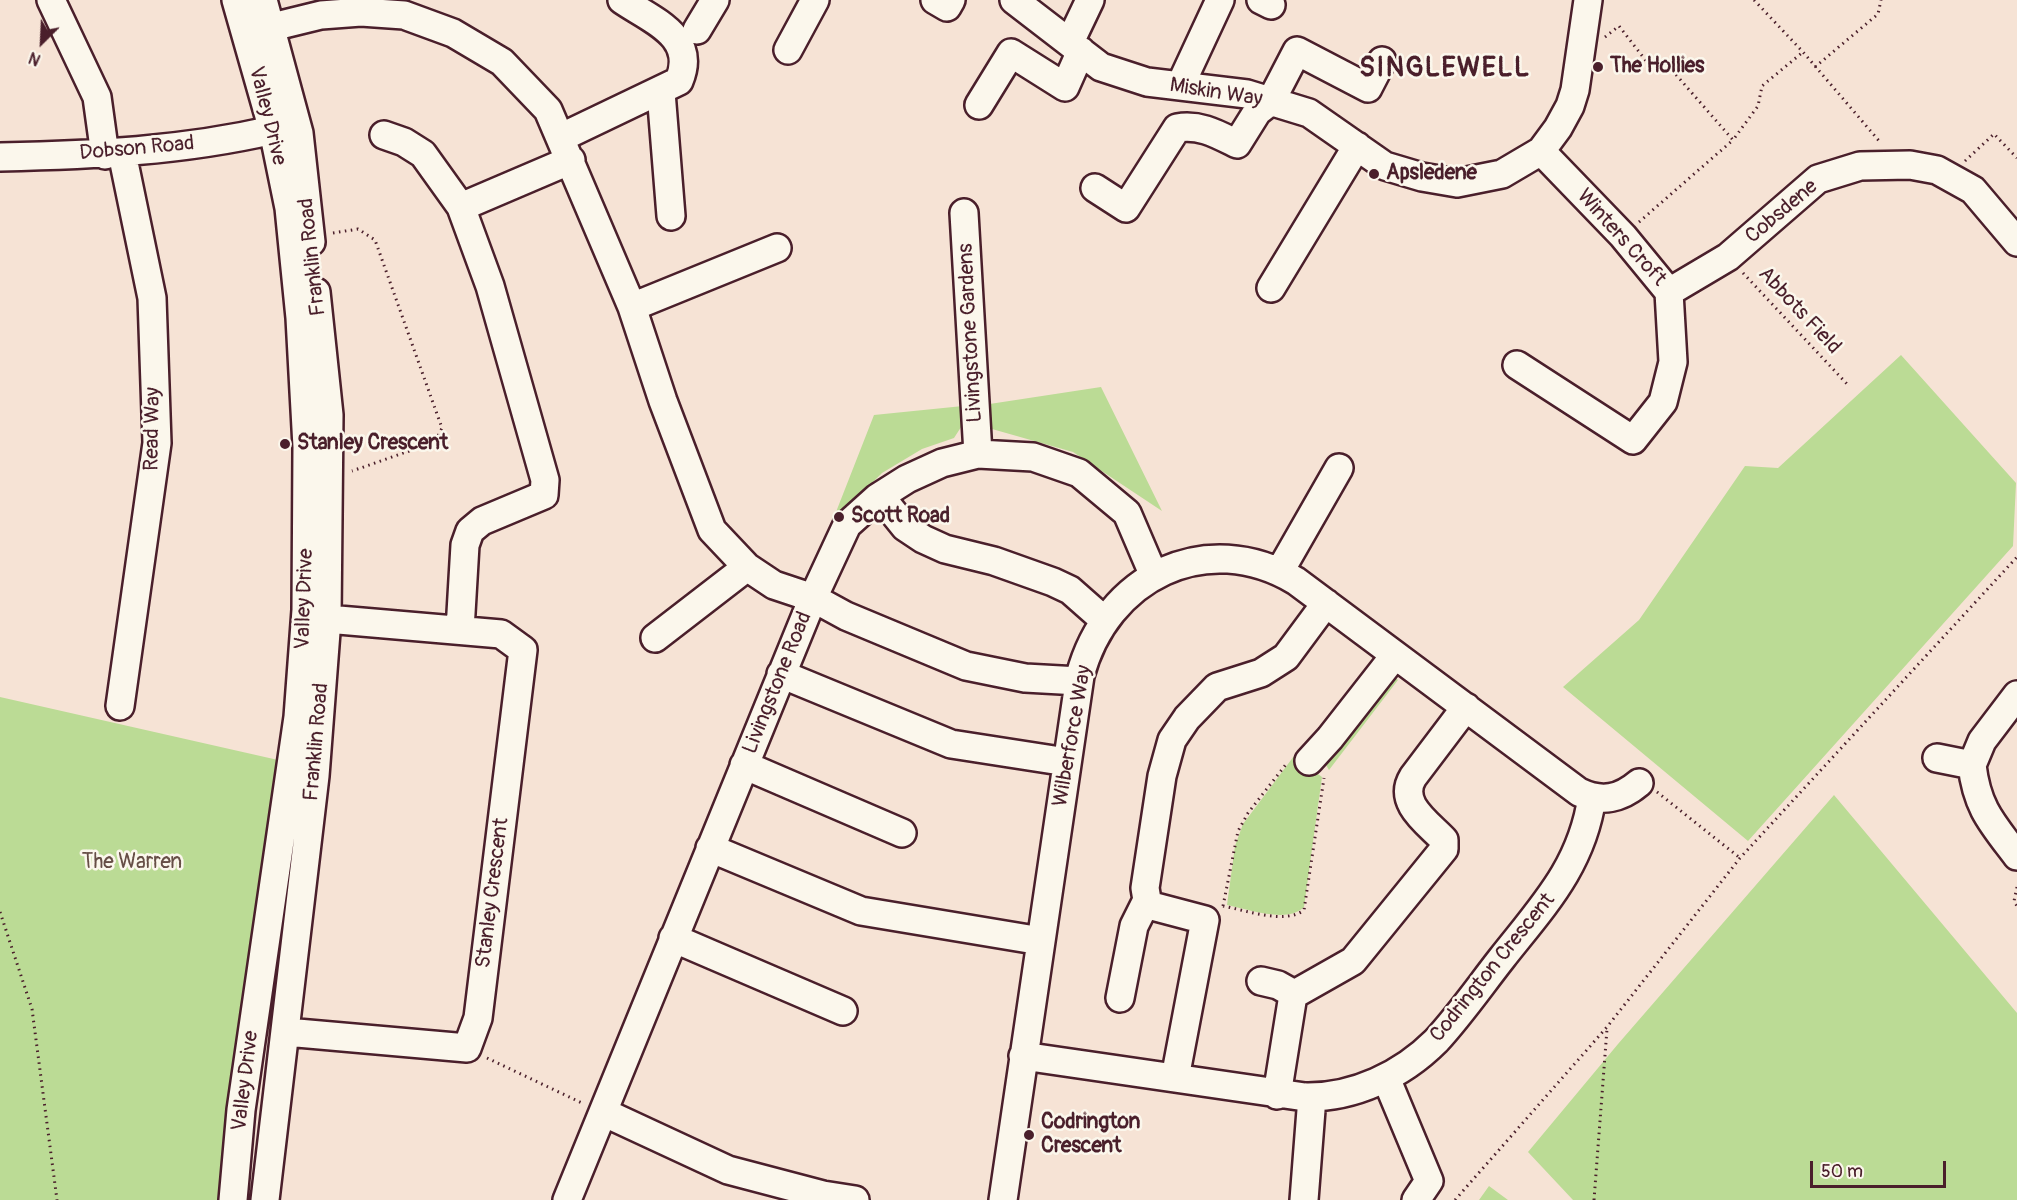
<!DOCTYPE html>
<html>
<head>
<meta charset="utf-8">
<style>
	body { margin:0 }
	#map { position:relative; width:2017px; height:1200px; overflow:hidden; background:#f6e3d5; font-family:Pangolin,sans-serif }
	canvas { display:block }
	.north { position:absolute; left:12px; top:12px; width:60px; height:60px; -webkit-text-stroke:4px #fbf7ec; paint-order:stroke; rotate:204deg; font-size:16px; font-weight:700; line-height:24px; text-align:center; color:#4a1f2b }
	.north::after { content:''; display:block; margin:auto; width:21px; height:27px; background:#4a1f2b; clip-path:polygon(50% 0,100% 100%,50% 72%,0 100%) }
	.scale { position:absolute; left:1810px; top:1161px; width:136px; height:27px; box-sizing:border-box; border:3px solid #4a1f2b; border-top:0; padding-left:8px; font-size:18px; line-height:21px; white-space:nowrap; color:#4a1f2b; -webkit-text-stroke:4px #fbf7ec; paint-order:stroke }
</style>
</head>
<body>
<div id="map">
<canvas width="2017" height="1200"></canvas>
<div class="north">N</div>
<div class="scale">50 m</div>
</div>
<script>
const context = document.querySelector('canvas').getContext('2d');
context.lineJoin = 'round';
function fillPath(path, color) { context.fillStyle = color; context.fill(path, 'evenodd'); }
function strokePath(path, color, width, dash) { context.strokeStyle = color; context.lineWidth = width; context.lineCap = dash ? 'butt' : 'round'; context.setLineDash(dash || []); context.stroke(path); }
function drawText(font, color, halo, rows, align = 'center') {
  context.font = font + ' Pangolin,sans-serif'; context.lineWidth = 5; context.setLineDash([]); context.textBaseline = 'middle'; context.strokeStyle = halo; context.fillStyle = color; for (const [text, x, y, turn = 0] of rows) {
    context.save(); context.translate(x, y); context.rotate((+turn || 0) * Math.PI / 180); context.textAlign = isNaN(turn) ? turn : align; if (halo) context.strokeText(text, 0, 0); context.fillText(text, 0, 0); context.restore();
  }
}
fillPath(new Path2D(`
	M 1901,355 L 2016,483 L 2013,546 L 1748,841 L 1563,687 L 1639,620 L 1745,466 L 1778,468 Z
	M 1101,387 L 1162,511 L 1073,452 L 992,429 L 985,419 L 983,405 Z
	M 963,406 L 965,421 L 954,438 L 922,449 L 882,473 L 840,515 L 836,512 L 874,415 Z
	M 1389,672 L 1398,680 L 1329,770 L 1323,760 Z
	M 0,697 L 278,760 L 221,1200 L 0,1200 Z
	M 1294,756 L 1322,777 L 1304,907 C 1287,924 1248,909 1227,905 L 1235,846 L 1243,824 Z
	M 1834,795 L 2017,1013 L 2017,1200 L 1573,1200 L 1528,1152 L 1618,1044 Z
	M 1489,1186 L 1508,1200 L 1479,1200 Z`), '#bbdb95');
const minor = new Path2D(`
	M 51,0 L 97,97 L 105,155
	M 263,0 L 299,133 L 311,242
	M 935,0 L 947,7 L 951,0
	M 1014,0 L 1101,67 L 1147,82 L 1247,94 L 1309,113 L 1385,166 L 1422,177 L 1457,183 L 1502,174 L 1541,151 L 1558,128 L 1570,106 L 1575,90 L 1588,0
	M 1261,0 L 1271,5
	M 272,27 L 321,15 L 361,12 L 404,15 L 453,33 L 502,62 L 548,110 L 632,307 L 663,401 L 712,530 L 747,567 L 774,585 L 813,598 L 846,616 L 966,666 L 1025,678 L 1079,681
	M 697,30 L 715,0
	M 1070,42 L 1090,0
	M 788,50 L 815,0
	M 1180,86 L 1220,0
	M 661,92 L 671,216
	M 979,105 L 1011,53 L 1065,87 L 1081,51
	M 384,135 L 404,142 L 423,154 L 461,207 L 490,286 L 545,480 L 544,495 L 482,521 L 470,531 L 465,545 L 460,630
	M 560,138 L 679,81 C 698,36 651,20 622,0
	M 0,157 C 93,155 182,151 273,130
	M 1095,188 L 1126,208 L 1177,128 C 1200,124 1217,134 1237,144 L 1257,112 L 1271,101 L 1297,51 L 1368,88 L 1382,61
	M 461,207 L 571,160
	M 964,213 L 978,454
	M 1271,288 L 1357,146
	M 1669,292 L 1728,257 L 1818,179 L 1860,166 L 1910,165 L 1937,170 L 1973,190 L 2017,242
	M 632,307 L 777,248
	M 1517,365 L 1633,440 L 1663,402 L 1673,362 L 1669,292 L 1623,236 L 1541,151
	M 880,496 L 905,527 L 923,539 L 945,549 L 994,561 L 1053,582 L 1070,590 L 1104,620
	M 1280,571 L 1339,468
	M 655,638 L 747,567
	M 781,674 L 951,744 L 1067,762
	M 120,706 L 157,443 L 152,298 L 122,153
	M 1937,758 L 1972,765 C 1977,808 1992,823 2017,856
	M 1309,761 L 1330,738 L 1395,655
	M 744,765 L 902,833
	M 1972,765 L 1982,741 L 2017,695
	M 710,848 L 861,911 L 1041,941
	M 673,938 L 843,1011
	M 1261,981 L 1278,985 L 1294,994
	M 1120,998 L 1134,926 L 1147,900
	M 286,1032 L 467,1048 L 478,1018 L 523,650 L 501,634 L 327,619
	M 1023,1056 L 1305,1097 C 1354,1098 1402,1075 1436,1041 C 1460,1015 1480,986 1502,958 C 1543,906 1582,866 1592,797
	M 1175,1078 L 1205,920 L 1152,906 L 1147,900 L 1145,888 L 1162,776 L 1172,740 L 1187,718 L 1217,687 L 1261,673 L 1286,657 L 1326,603
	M 1386,1078 L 1429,1181 L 1416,1200
	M 1277,1095 L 1293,995 L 1353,961 L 1444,849 L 1444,840 C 1428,823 1397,803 1413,777 L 1466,707
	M 603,1112 L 728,1170 L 823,1195 L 855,1200
	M 233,1200 L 241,1110 L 298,717 L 306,610 L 307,447 L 300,318 L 289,208 L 273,130 L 236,0
	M 265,1200 L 315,776 L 327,619 L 329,415 L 316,292
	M 567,1200 L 813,598 L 847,525 L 877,498 L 907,479 L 942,463 L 978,454 L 1033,457 L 1079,473 L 1127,513 L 1154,576
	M 1003,1200 L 1080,676 C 1106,577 1206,527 1296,581 L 1579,792 C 1602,803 1620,799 1639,783
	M 1304,1200 L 1312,1097`);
strokePath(minor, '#4a1f2b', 32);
strokePath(new Path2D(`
	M 1754,0 L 1803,52 L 1880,142
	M 1605,37 L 1619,26 L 1647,62 L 1671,69 L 1733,140 L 1758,106 L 1762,86 L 1803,52
	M 1815,67 L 1878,14 L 1881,0
	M 1965,161 L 1994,134 L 2017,158
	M 1639,222 L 1733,140
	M 333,233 L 358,229 L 375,240 L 442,428 L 435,442 L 352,471
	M 1743,273 L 1848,385
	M 1657,792 L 1740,858
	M 2017,887 L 2014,901 L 2017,906
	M 1223,906 C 1245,910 1285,925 1304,910 L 1324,778
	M 1223,906 L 1238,831 L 1248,813 L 1287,763
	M 0,912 L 32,1009 L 57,1200
	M 487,1058 L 582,1103
	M 1455,1200 L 1607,1027 L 1740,858 L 2017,557
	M 1594,1200 L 1607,1029`), '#4a1f2b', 3, [1.5, 4.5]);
strokePath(minor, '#fbf7ec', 27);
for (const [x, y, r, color] of [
	[1598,67,6,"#4a1f2b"],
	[1374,174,6,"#4a1f2b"],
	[285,444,6,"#4a1f2b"],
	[839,517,6,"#4a1f2b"],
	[1029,1135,6,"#4a1f2b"]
]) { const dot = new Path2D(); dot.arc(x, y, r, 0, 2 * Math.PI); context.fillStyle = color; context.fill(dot); strokePath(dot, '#fbf7ec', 2); }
drawText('bold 21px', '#4a1f2b', '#fbf7ec', [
	["The Hollies",1610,67],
	["Apsledene",1386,174],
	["Stanley Crescent",297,444],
	["Scott Road",851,517],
	["Codrington",1041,1123],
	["Crescent",1041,1147]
], 'left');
drawText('21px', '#4a1f2b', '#fbf7ec', [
	["Miskin Way",1216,93,9],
	["Valley Drive",267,116,76],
	["Dobson Road",137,149,-5],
	["Cobsdene",1782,212,-40],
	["Winters Croft",1621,238,48],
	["Franklin Road",313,257,-96],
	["Abbots Field",1799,311,47],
	["Livingstone Gardens",971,333,-93],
	["Read Way",153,429,-89],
	["Valley Drive",305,599,-88],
	["Livingstone Road",778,683,-68],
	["Wilberforce Way",1073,736,-80],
	["Franklin Road",317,742,-85],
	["Stanley Crescent",493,893,-83],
	["Codrington Crescent",1493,968,-51],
	["Valley Drive",246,1081,-83]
]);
drawText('21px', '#664e46', '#fbf7ec', [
	["The Warren",132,863]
]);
context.letterSpacing = '1.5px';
drawText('bold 27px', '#4a1f2b', '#fbf7ec', [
	["SINGLEWELL",1445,69]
]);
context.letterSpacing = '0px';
</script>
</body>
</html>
